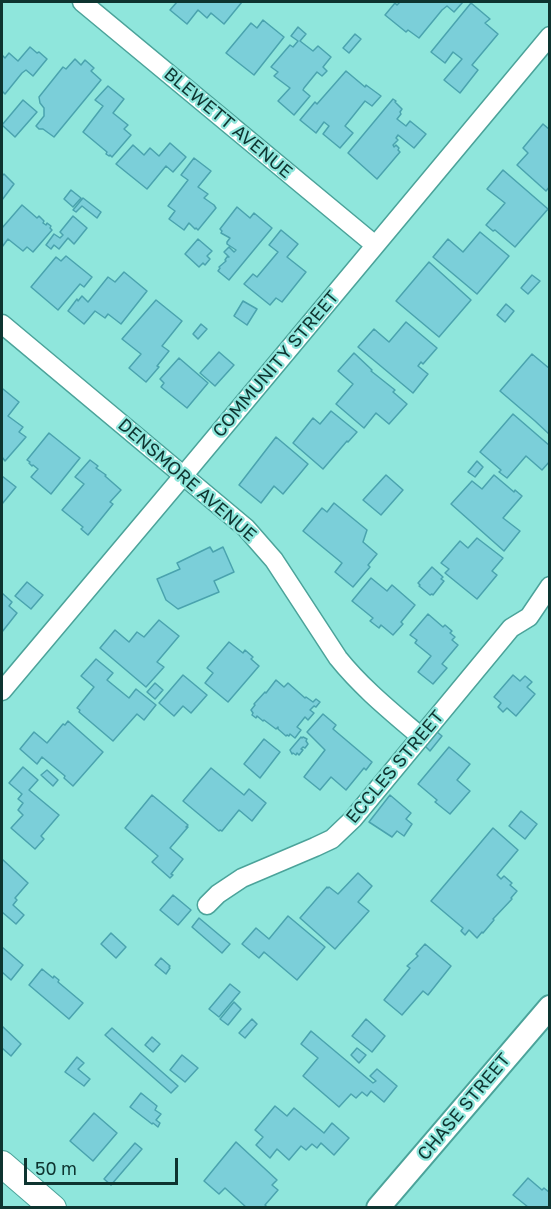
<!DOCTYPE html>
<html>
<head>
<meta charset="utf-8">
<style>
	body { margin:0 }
	#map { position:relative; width:551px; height:1209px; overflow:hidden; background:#8fe6dc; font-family:"Golos Text",sans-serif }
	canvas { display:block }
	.frame { position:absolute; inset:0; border:3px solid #0e3430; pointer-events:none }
	.scale { position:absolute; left:24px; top:1158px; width:154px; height:27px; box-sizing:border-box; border:3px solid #0e3430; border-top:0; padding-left:8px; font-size:18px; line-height:21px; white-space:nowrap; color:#0e3430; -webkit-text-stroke:4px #8fe6dc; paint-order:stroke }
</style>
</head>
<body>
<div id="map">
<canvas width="551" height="1209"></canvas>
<div class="frame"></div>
<div class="scale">50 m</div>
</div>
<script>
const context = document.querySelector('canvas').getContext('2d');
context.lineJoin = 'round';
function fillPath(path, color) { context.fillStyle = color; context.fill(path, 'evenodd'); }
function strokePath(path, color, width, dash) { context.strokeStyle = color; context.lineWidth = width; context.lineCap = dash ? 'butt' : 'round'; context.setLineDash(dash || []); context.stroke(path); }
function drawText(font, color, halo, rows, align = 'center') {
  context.font = font + ' "Golos Text",sans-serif'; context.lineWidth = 4.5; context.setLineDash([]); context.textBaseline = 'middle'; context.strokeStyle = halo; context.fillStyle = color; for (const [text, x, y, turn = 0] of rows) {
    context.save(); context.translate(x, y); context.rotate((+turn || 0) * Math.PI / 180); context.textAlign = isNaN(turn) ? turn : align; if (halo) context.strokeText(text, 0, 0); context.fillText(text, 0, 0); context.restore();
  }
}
const building = new Path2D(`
	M 177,2 L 242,2 L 224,24 L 211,13 L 207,18 L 198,10 L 187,24 L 170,10 Z
	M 400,2 L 463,2 L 454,12 L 447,6 L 442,10 L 419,38 L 408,30 L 406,32 L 385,15 L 395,3 L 397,5 Z
	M 471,3 L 490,19 L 485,23 L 498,34 L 472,65 L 478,70 L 460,93 L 444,80 L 462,59 L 453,52 L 445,63 L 431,52 Z
	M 263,20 L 284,37 L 254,75 L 226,53 L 251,23 L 257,28 Z
	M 298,27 L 306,34 L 300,41 L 313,51 L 318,46 L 331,57 L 323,67 L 327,71 L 322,76 L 317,72 L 304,88 L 303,90 L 310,96 L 294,115 L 278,101 L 290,88 L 274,76 L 278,72 L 271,67 L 290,45 L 293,47 L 298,41 L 291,36 Z
	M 355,34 L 361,39 L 349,53 L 343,48 Z
	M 30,47 L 37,53 L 39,52 L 47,59 L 33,76 L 26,70 L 22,73 L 5,94 L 2,91 L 2,55 L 5,58 L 9,53 L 18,61 Z
	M 75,59 L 81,65 L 85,60 L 94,68 L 91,71 L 101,80 L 54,137 L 43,129 L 39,129 L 36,126 L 44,116 L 44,108 L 40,103 L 39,97 L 63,67 L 66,69 Z
	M 346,71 L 365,87 L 366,85 L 381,96 L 372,106 L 365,101 L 345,126 L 353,133 L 340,148 L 323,134 L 329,126 L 324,122 L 316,133 L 300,120 L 315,102 L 317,104 Z
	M 108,86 L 124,99 L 113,113 L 128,125 L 124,129 L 131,135 L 112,157 L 110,155 L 109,156 L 106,154 L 107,152 L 83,132 L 103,106 L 95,100 Z
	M 393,99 L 396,101 L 395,102 L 402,109 L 400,112 L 401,114 L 397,119 L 406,126 L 410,121 L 426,134 L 414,148 L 398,135 L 396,138 L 398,140 L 393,145 L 394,147 L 396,145 L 399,148 L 398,150 L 400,152 L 377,179 L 348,153 Z
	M 23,100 L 37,112 L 15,137 L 2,125 Z
	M 543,124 L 550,130 L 550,186 L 546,191 L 517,165 L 528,153 L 523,148 Z
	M 170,143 L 186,157 L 173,172 L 166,166 L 147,189 L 116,164 L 133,145 L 144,155 L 150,148 L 159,156 Z
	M 194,158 L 211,171 L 198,187 L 208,194 L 204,198 L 214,205 L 216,208 L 198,230 L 196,228 L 195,229 L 189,223 L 184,230 L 169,219 L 175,211 L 168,206 L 188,180 L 181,175 Z
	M 503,170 L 548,209 L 515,247 L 495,230 L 493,231 L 486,225 L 505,203 L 487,189 Z
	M 2,174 L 3,175 L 4,174 L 14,184 L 2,200 Z
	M 71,190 L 81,198 L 73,207 L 64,199 Z
	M 83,198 L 101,212 L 97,218 L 82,206 L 76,212 L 73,210 Z
	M 22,205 L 37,218 L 39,216 L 44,221 L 43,223 L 46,225 L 47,223 L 51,226 L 50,228 L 52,230 L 33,252 L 27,247 L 23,251 L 8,239 L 2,247 L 2,228 Z
	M 237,207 L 250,218 L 254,213 L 272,228 L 229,280 L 218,271 L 220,268 L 219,267 L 226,261 L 225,260 L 227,257 L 229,257 L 224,252 L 229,247 L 234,252 L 236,250 L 227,244 L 227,242 L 230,238 L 221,233 L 222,231 L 220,229 Z
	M 73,216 L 87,228 L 74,244 L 68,238 L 59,249 L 54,245 L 51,249 L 46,245 L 54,234 L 60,238 L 63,235 L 60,232 Z
	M 281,230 L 298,244 L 287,257 L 306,272 L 282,302 L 276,298 L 270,305 L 244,284 L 253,274 L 257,277 L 278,252 L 269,245 Z
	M 480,232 L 509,256 L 477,294 L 433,257 L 448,239 L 463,252 Z
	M 198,239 L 212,251 L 207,256 L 210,259 L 205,265 L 203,263 L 199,267 L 185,254 Z
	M 66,256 L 92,277 L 84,287 L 80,284 L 58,310 L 31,287 L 56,257 L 61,261 Z
	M 429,262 L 471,300 L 439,337 L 396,301 Z
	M 124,272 L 147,291 L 121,324 L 108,314 L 105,318 L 95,311 L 84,324 L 68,311 L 77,299 L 78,301 L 82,296 L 88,302 L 108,277 L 115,282 Z
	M 532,275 L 540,281 L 528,294 L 521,288 Z
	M 156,300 L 182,321 L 162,346 L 169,351 L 157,366 L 159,367 L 146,382 L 129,368 L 141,354 L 122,339 Z
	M 243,301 L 257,309 L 247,325 L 234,316 Z
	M 506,304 L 514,311 L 505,322 L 497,315 Z
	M 406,322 L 437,348 L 423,364 L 421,362 L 418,366 L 428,374 L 413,393 L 358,347 L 374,329 L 389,342 Z
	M 201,324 L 207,329 L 198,339 L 193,334 Z
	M 219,352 L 234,365 L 215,386 L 200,373 Z
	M 354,353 L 372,370 L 371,371 L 395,390 L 393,392 L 407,404 L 389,424 L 376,413 L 364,428 L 336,404 L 353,384 L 338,371 Z
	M 532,354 L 550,369 L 550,435 L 535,421 L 500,391 Z
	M 179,358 L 208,383 L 187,408 L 161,387 L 164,383 L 160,379 Z
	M 3,389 L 19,402 L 8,416 L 23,427 L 19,432 L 26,437 L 5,461 L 2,457 L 2,390 Z
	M 331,411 L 357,432 L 348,442 L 347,441 L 323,469 L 293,443 L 313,418 L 320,424 Z
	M 513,414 L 550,446 L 550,461 L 542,470 L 526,456 L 507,478 L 499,472 L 501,470 L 480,452 Z
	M 49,433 L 80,458 L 51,494 L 31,477 L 38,469 L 33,465 L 32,466 L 29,463 L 30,462 L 27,460 Z
	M 276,437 L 308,464 L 283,494 L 274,486 L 261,503 L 239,485 Z
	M 90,460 L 98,466 L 96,468 L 106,475 L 105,476 L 121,490 L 110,502 L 113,504 L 88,535 L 81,529 L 83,527 L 62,510 L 84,484 L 75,477 Z
	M 477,461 L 483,467 L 475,477 L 468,472 Z
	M 386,475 L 403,490 L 381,515 L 363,500 Z
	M 494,475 L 514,492 L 515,490 L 522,496 L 503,518 L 520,531 L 504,551 L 451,504 L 472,481 L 482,489 Z
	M 2,476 L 16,487 L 2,504 Z
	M 334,503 L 367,530 L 363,542 L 377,554 L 368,565 L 370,567 L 353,587 L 335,572 L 342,563 L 303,531 L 322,508 L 327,512 Z
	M 477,538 L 503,558 L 492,571 L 497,575 L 477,599 L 445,573 L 449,569 L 441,563 L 460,541 L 468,548 Z
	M 210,547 L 213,552 L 223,547 L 234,572 L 214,581 L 219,592 L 178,609 L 166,600 L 157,579 L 180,569 L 177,563 Z
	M 432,567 L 443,577 L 441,579 L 444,581 L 433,595 L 432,594 L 430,595 L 419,586 L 420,585 L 418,583 Z
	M 371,578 L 387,591 L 392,585 L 415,605 L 401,622 L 403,624 L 393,635 L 381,625 L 379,628 L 370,621 L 373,618 L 352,601 Z
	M 27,582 L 43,595 L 31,609 L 15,596 Z
	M 2,593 L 12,602 L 9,606 L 17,613 L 2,632 Z
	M 428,614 L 443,627 L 445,625 L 452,631 L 450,633 L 455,637 L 452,640 L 458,645 L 442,664 L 447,668 L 433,684 L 418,672 L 431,656 L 415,643 L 417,640 L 410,635 Z
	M 159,620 L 179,636 L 157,662 L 164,667 L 146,687 L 100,648 L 115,630 L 129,642 L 137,632 L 144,637 Z
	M 229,642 L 243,653 L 245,650 L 253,657 L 251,659 L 259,666 L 228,702 L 205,683 L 213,673 L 207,668 Z
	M 96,659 L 113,673 L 107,680 L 129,698 L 136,689 L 156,705 L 144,720 L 137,714 L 113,741 L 79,712 L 80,710 L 77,708 L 94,687 L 81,676 Z
	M 183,675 L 207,695 L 191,713 L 183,706 L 174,716 L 159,703 Z
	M 513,675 L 520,681 L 525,676 L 532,682 L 527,687 L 535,694 L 516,716 L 507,708 L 503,712 L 498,707 L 501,703 L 494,697 Z
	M 276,680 L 284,687 L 288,683 L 305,698 L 306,697 L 313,702 L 316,699 L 320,702 L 316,707 L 314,706 L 310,710 L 314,713 L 308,720 L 305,717 L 297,727 L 301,730 L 295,738 L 290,734 L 289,736 L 287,735 L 286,736 L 278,729 L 278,727 L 276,729 L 264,720 L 263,721 L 257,716 L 256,718 L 252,715 L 253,713 L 251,710 L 255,705 L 254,704 L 265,692 L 266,693 Z
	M 155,683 L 163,690 L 155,699 L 147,692 Z
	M 323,714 L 336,725 L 333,729 L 372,762 L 366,770 L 364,768 L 346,790 L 331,777 L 320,790 L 304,777 L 325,750 L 307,732 Z
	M 68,721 L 103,752 L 73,786 L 64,778 L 65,776 L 42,757 L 37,764 L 20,749 L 34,732 L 47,743 L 63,724 L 65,725 Z
	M 437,732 L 442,736 L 430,751 L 425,746 Z
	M 301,737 L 302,738 L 303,737 L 307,739 L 306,741 L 308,744 L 305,748 L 303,747 L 301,749 L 303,750 L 299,755 L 297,753 L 296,755 L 293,753 L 292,754 L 290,750 Z
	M 264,739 L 280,752 L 260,778 L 244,764 Z
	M 449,747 L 470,764 L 457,780 L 470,791 L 450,814 L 435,802 L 437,800 L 418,784 Z
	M 23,767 L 38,780 L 29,790 L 59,815 L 41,836 L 44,839 L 35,849 L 11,828 L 23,815 L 18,810 L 23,803 L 18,799 L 22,794 L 9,783 Z
	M 211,768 L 244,795 L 249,789 L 266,803 L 252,821 L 239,810 L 222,831 L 220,830 L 219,831 L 183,801 Z
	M 47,770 L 58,780 L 53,786 L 41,775 Z
	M 152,795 L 188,825 L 186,827 L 188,827 L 170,848 L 183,859 L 171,874 L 173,875 L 170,878 L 152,862 L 158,856 L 125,828 Z
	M 390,795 L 411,813 L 406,819 L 412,824 L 404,836 L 397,831 L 392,837 L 369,822 Z
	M 521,811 L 537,824 L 525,839 L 509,826 Z
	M 493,828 L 518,850 L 497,875 L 501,879 L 504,876 L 512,883 L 510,885 L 517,891 L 511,898 L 512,899 L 493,919 L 494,920 L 483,933 L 482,932 L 477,938 L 469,930 L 465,935 L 461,931 L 463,928 L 431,901 Z
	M 2,859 L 28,883 L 15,898 L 17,900 L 13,905 L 24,915 L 16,924 L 2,912 Z
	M 358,873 L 372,886 L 358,902 L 369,911 L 335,949 L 300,918 L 327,887 L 328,888 L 329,887 L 338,894 Z
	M 173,895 L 191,910 L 178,925 L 160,910 Z
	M 288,916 L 325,947 L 297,980 L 264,952 L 259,958 L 242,944 L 256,928 L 269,939 Z
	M 199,918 L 230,944 L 222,953 L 192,927 Z
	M 111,933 L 126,947 L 116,958 L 101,944 Z
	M 425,944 L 451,966 L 428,995 L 423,991 L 402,1015 L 384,1000 L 410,968 L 407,966 L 418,956 L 416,954 Z
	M 2,947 L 23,965 L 11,980 L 2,972 Z
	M 161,958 L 170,966 L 169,967 L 170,968 L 166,974 L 155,965 Z
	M 42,969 L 53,978 L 54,976 L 59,980 L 58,982 L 83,1003 L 69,1019 L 29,985 Z
	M 230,984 L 240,992 L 219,1017 L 209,1009 Z
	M 234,1002 L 241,1009 L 228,1025 L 220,1019 Z
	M 252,1019 L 257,1024 L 245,1038 L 239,1033 Z
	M 366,1019 L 385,1036 L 372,1052 L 352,1036 Z
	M 2,1026 L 21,1044 L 11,1056 L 2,1048 Z
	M 112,1028 L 178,1086 L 171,1093 L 105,1035 Z
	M 311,1031 L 373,1083 L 376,1081 L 370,1076 L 377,1069 L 397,1086 L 384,1102 L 371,1091 L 367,1096 L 362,1092 L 356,1098 L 351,1094 L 339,1107 L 303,1076 L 318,1058 L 301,1044 Z
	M 152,1037 L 160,1044 L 153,1052 L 145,1045 Z
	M 357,1048 L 366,1055 L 359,1063 L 351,1055 Z
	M 182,1055 L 198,1068 L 185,1082 L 170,1070 Z
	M 77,1057 L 84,1063 L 78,1069 L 90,1079 L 84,1086 L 65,1072 Z
	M 141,1093 L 157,1106 L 155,1110 L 161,1114 L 156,1120 L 160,1123 L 158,1127 L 153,1123 L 152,1124 L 130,1107 Z
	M 275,1106 L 287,1116 L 294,1108 L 324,1133 L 332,1123 L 349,1138 L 334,1155 L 321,1143 L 317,1148 L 312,1144 L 306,1150 L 301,1146 L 289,1160 L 277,1149 L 270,1158 L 256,1145 L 263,1137 L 255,1130 Z
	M 94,1113 L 117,1133 L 93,1161 L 70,1141 Z
	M 236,1142 L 277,1180 L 272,1185 L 278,1190 L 265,1205 L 268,1208 L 247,1208 L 225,1188 L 219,1194 L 204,1181 Z
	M 135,1143 L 142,1149 L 111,1185 L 104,1179 Z
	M 528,1178 L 542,1190 L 544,1188 L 550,1193 L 550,1208 L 527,1208 L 528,1207 L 513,1195 Z`);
fillPath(building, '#7bcfd9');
strokePath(building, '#4aa3ae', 1.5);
const minor = new Path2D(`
	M 82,2 L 375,245
	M 2,324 L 246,528 L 274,560 L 338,658 C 362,688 392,712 421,737
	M 2,691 L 183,476 L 550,36
	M 207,905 L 218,894 L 242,878 L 315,847 L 332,839 L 353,819 L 511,628 L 529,617 L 550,586`);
const tertiary = new Path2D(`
	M 378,1208 L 550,1007`);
const secondary = new Path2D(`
	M 2,1164 L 53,1208`);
strokePath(minor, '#4ba39a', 21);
strokePath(tertiary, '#4ba39a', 26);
strokePath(secondary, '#4ba39a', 28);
strokePath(minor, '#fff', 18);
strokePath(tertiary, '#fff', 22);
strokePath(secondary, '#fff', 26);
drawText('18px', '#0e3430', '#8fe6dc', [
	["BLEWETT AVENUE",228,123,40],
	["COMMUNITY STREET",276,364,-50],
	["DENSMORE AVENUE",187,480,41],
	["ECCLES STREET",395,767,-50],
	["CHASE STREET",464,1107,-50]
]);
</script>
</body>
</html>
